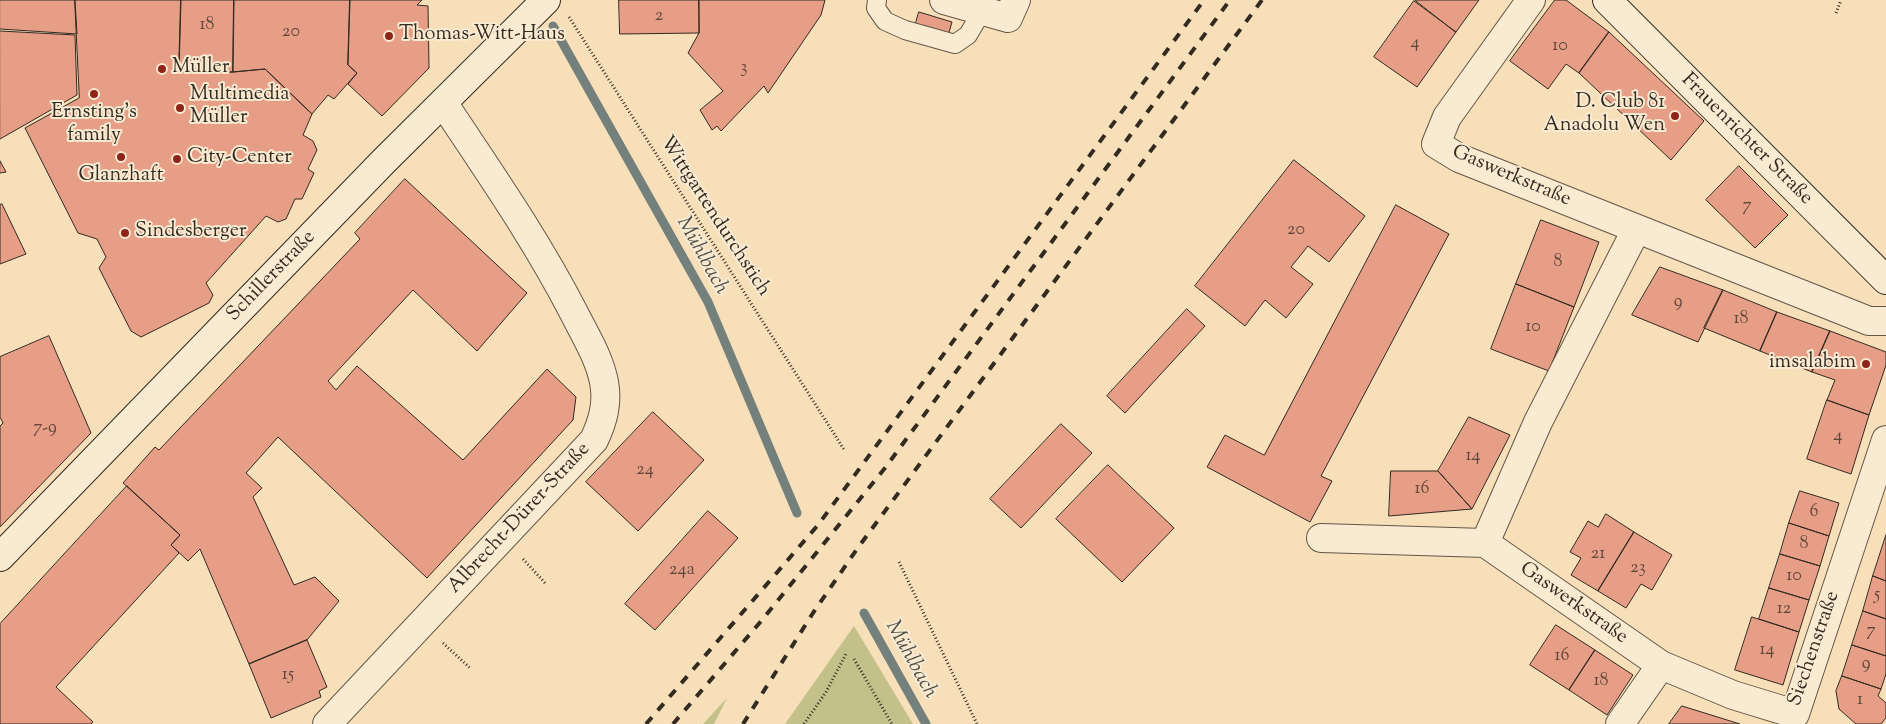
<!DOCTYPE html>
<html>
<head>
<meta charset="utf-8">
<style>
	body { margin:0 }
	canvas { display:block; background:#f6dfb9 }
</style>
</head>
<body>
<canvas width="1886" height="724"></canvas>
<script>
const context = document.querySelector('canvas').getContext('2d');
context.lineJoin = 'round';
function fillPath(path, color) { context.fillStyle = color; context.fill(path, 'evenodd'); }
function strokePath(path, color, width, dash) { context.strokeStyle = color; context.lineWidth = width; context.lineCap = dash ? 'butt' : 'round'; context.setLineDash(dash || []); context.stroke(path); }
function drawText(font, color, halo, rows, align = 'center') {
  context.font = font + ' "Sorts Mill Goudy",serif'; context.lineWidth = 4; context.setLineDash([]); context.textBaseline = 'middle'; context.strokeStyle = halo; context.fillStyle = color; for (const [text, x, y, turn = 0] of rows) {
    context.save(); context.translate(x, y); context.rotate((+turn || 0) * Math.PI / 180); context.textAlign = isNaN(turn) ? turn : align; if (halo) context.strokeText(text, 0, 0); context.fillText(text, 0, 0); context.restore();
  }
}
fillPath(new Path2D(`
	M 854,626 L 913,724 L 785,724 Z
	M 727,698 L 714,724 L 703,724 Z`), '#c3c08a');
strokePath(new Path2D(`
	M 553,26 L 708,302 L 797,513
	M 864,613 L 926,724`), '#74807c', 9);
const building = new Path2D(`
	M 0,0 L 75,0 L 77,34 L 0,29 Z
	M 75,0 L 181,0 L 179,72 L 233,72 L 265,69 L 312,114 L 303,135 L 313,141 L 317,150 L 308,169 L 314,173 L 302,199 L 295,199 L 286,219 L 278,222 L 266,216 L 206,283 L 213,295 L 209,303 L 141,337 L 131,331 L 99,268 L 106,257 L 97,239 L 78,233 L 25,128 L 79,98 Z
	M 181,0 L 234,0 L 233,72 L 179,72 Z
	M 234,0 L 350,0 L 348,65 L 357,73 L 334,99 L 328,95 L 312,114 L 265,69 L 233,72 Z
	M 350,0 L 422,0 L 417,5 L 428,6 L 429,68 L 382,116 L 348,84 L 357,73 L 348,65 Z
	M 619,0 L 699,0 L 699,33 L 620,34 Z
	M 699,0 L 825,0 L 821,15 L 768,93 L 764,86 L 721,131 L 717,126 L 712,130 L 700,110 L 723,91 L 688,53 L 699,33 Z
	M 1415,0 L 1479,0 L 1456,32 Z
	M 1555,0 L 1566,0 L 1609,32 L 1579,73 L 1566,64 L 1548,89 L 1510,61 Z
	M 1414,1 L 1456,32 L 1417,87 L 1374,57 Z
	M 919,12 L 952,22 L 944,50 L 911,41 Z
	M 0,31 L 75,35 L 77,95 L 0,139 Z
	M 1609,32 L 1704,121 L 1671,160 L 1579,73 Z
	M 1294,160 L 1365,216 L 1329,262 L 1308,246 L 1291,267 L 1313,284 L 1286,318 L 1265,300 L 1245,326 L 1195,286 Z
	M 0,161 L 6,172 L 0,173 Z
	M 1739,166 L 1788,215 L 1755,248 L 1706,200 Z
	M 405,179 L 527,293 L 477,351 L 413,290 L 328,381 L 336,390 L 357,366 L 463,460 L 547,369 L 576,397 L 573,420 L 427,578 L 278,437 L 246,473 L 262,488 L 253,497 L 294,585 L 315,577 L 339,601 L 307,640 L 249,664 L 200,549 L 188,561 L 171,545 L 180,535 L 123,483 L 155,447 L 159,450 L 360,239 L 355,233 Z
	M 2,204 L 26,254 L 0,264 L 0,205 Z
	M 1396,205 L 1449,234 L 1321,476 L 1332,481 L 1310,522 L 1207,467 L 1225,435 L 1264,455 Z
	M 1541,220 L 1599,242 L 1574,307 L 1516,284 Z
	M 1660,267 L 1723,290 L 1698,342 L 1632,315 Z
	M 1516,284 L 1574,307 L 1549,371 L 1491,349 Z
	M 1723,290 L 1777,312 L 1760,351 L 1704,328 Z
	M 1187,309 L 1205,326 L 1125,413 L 1107,396 Z
	M 1777,312 L 1830,331 L 1812,372 L 1760,351 Z
	M 1830,331 L 1886,352 L 1886,365 L 1869,415 L 1827,400 L 1835,380 L 1812,372 Z
	M 49,336 L 91,433 L 0,527 L 0,426 L 3,423 L 0,417 L 0,357 Z
	M 1827,400 L 1869,415 L 1851,474 L 1807,459 Z
	M 653,412 L 704,460 L 638,531 L 586,482 Z
	M 1469,417 L 1510,435 L 1472,509 L 1438,471 Z
	M 1061,424 L 1092,453 L 1021,528 L 990,499 Z
	M 1108,465 L 1174,528 L 1122,582 L 1056,519 Z
	M 1391,471 L 1438,471 L 1472,509 L 1389,516 Z
	M 127,486 L 180,535 L 171,545 L 179,553 L 56,687 L 93,722 L 91,724 L 0,724 L 0,624 Z
	M 1800,491 L 1839,503 L 1829,536 L 1789,523 Z
	M 708,511 L 738,538 L 655,630 L 625,604 Z
	M 1606,514 L 1634,532 L 1598,591 L 1571,575 L 1581,558 L 1570,552 L 1588,521 L 1598,527 Z
	M 1789,523 L 1829,536 L 1820,566 L 1780,554 Z
	M 1634,532 L 1672,555 L 1652,590 L 1641,584 L 1626,608 L 1598,591 Z
	M 1886,535 L 1886,581 L 1873,576 Z
	M 1780,554 L 1820,566 L 1809,600 L 1769,588 Z
	M 1873,576 L 1886,581 L 1886,619 L 1863,611 Z
	M 1769,588 L 1809,600 L 1799,632 L 1759,619 Z
	M 1863,611 L 1886,619 L 1886,656 L 1852,645 Z
	M 1752,617 L 1799,632 L 1783,685 L 1735,670 Z
	M 1556,625 L 1595,650 L 1569,690 L 1530,665 Z
	M 307,640 L 327,687 L 319,691 L 321,697 L 271,718 L 249,664 Z
	M 1852,645 L 1886,656 L 1886,674 L 1881,689 L 1842,676 Z
	M 1595,650 L 1633,675 L 1607,715 L 1569,690 Z
	M 1842,676 L 1881,689 L 1878,696 L 1886,703 L 1886,718 L 1881,724 L 1856,724 L 1839,709 L 1836,691 Z
	M 1682,706 L 1740,724 L 1669,724 Z`);
fillPath(building, '#e69e86');
strokePath(building, '#332a20', 1);
const service = new Path2D(`
	M 877,0 L 876,8 L 885,21 L 905,30 L 955,44 L 968,35 L 982,11`);
const minor = new Path2D(`
	M 944,0 L 1008,18 L 1016,0
	M 1531,0 L 1447,117 L 1436,144 L 1459,158 L 1869,321 L 1886,321
	M 1321,538 L 1485,543 L 1661,665
	M 1485,543 L 1538,422 L 1636,230
	M 327,724 L 594,440 C 603,421 608,403 604,382 C 599,357 585,335 574,313 C 536,239 489,172 444,104
	M 1620,724 L 1661,665 L 1733,695 L 1795,714 L 1886,440`);
const secondary = new Path2D(`
	M 1607,0 L 1886,280
	M 0,557 L 383,162 L 546,0`);
strokePath(service, '#645746', 20);
strokePath(minor, '#645746', 30);
strokePath(secondary, '#332a20', 30);
strokePath(new Path2D(`
	M 1836,13 L 1841,0
	M 569,17 L 845,451
	M 523,559 L 546,584
	M 899,562 L 977,724
	M 443,643 L 470,668
	M 854,659 L 892,724
	M 804,724 L 826,692 L 846,654`), '#332a20', 3, [1, 2.5]);
strokePath(service, '#f9ead2', 18);
strokePath(minor, '#f9ead2', 28);
strokePath(secondary, '#f9ead2', 28);
strokePath(new Path2D(`
	M 646,724 L 818,525 L 1204,0
	M 673,724 L 762,620 L 885,468 L 1230,0
	M 743,724 L 813,613 L 857,549 L 1262,0`), '#332a20', 4, [9, 9]);
for (const [x, y, r, color] of [
	[389,36,5,"#8f2418"],
	[162,69,5,"#8f2418"],
	[94,94,5,"#8f2418"],
	[180,108,5,"#8f2418"],
	[1675,116,5,"#8f2418"],
	[121,157,5,"#8f2418"],
	[177,159,5,"#8f2418"],
	[125,233,5,"#8f2418"],
	[1866,364,5,"#8f2418"]
]) { const dot = new Path2D(); dot.arc(x, y, r, 0, 2 * Math.PI); context.fillStyle = color; context.fill(dot); strokePath(dot, '#f9ead2', 2); }
drawText('18px', '#60473a', null, [
	["2",659,17],
	["18",207,26],
	["20",291,33],
	["4",1415,44],
	["10",1560,47],
	["3",744,69],
	["7",1747,207],
	["20",1296,231],
	["8",1558,263],
	["9",1678,303],
	["18",1741,320],
	["10",1533,328],
	["7-9",45,429],
	["4",1838,437],
	["14",1473,457],
	["24",645,471],
	["16",1422,490],
	["6",1814,513],
	["8",1804,545],
	["21",1598,555],
	["23",1638,569],
	["24a",682,571],
	["10",1794,577],
	["5",1877,596],
	["12",1784,610],
	["7",1871,632],
	["14",1767,651],
	["16",1562,657],
	["9",1866,665],
	["15",288,676],
	["18",1601,682],
	["1",1860,701]
]);
drawText('20px', '#332a20', '#f9ead2', [
	["Thomas-Witt-Haus",399,36],
	["Müller",172,69],
	["Multimedia",190,96],
	["Müller",190,119],
	["D. Club 81",1665,104,"right"],
	["Anadolu Wen",1665,127,"right"],
	["Ernsting's",94,114,"center"],
	["family",94,137,"center"],
	["City-Center",187,159],
	["Glanzhaft",121,177,"center"],
	["Sindesberger",135,233],
	["imsalabim",1856,364,"right"]
], 'left');
drawText('20px', '#332a20', '#f9ead2', [
	["Frauenrichter Straße",1746,140,45],
	["Gaswerkstraße",1511,177,23],
	["Wittgartendurchstich",714,217,57],
	["Schillerstraße",272,277,-46],
	["Albrecht-Dürer-Straße",520,519,-47],
	["Gaswerkstraße",1573,604,35],
	["Siechenstraße",1815,649,-71]
]);
drawText('italic 21px', '#4e4e46', '#f9ead2', [
	["Mühlbach",701,256,61],
	["Mühlbach",910,660,61]
]);
</script>
</body>
</html>
